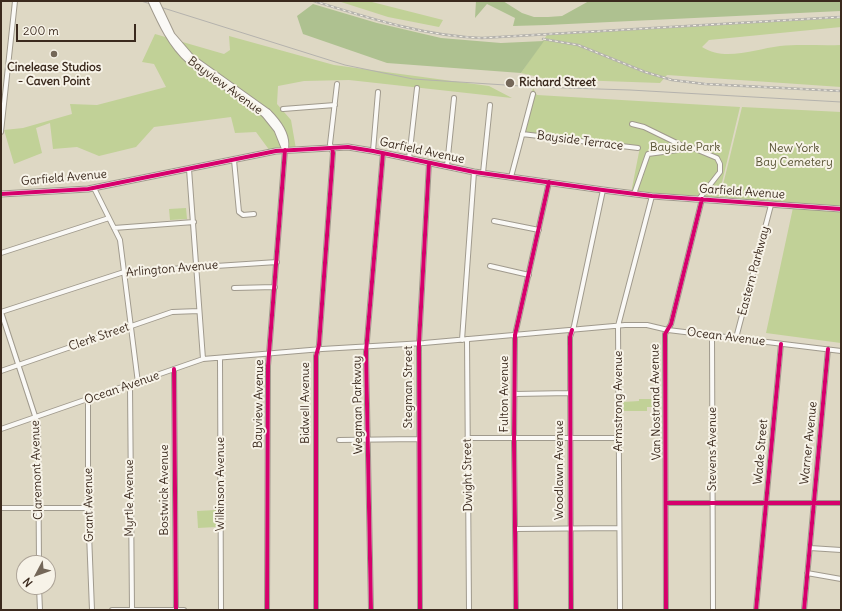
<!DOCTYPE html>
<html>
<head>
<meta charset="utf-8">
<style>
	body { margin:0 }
	#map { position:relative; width:842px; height:611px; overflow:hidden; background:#ded8c4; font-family:Delius,sans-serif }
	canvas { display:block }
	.frame { position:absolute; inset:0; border:2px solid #3b2a1e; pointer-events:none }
	.north { position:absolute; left:16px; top:555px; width:40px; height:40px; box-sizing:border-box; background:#f7f3e8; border:1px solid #aca397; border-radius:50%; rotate:229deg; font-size:11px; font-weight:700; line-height:16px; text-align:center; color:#3b2a1e }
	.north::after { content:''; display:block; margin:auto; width:14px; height:18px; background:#746758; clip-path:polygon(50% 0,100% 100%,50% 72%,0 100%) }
	.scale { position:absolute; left:16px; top:24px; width:120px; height:18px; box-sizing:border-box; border:2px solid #3b2a1e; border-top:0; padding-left:5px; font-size:12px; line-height:14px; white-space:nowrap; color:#3b2a1e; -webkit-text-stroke:3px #f7f3e8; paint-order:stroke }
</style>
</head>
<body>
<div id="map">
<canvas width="842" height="611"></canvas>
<div class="frame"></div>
<div class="north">N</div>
<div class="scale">200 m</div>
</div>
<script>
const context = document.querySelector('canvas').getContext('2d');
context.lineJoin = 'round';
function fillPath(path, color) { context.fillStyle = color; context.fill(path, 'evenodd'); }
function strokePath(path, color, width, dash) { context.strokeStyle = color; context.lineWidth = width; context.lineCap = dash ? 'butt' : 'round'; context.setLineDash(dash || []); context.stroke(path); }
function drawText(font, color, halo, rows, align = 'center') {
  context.font = font + ' Delius,sans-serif'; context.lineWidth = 4; context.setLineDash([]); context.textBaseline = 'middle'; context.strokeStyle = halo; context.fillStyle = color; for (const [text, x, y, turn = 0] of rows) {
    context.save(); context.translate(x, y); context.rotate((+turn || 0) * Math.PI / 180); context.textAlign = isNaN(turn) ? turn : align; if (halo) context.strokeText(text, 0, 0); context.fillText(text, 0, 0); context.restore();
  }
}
fillPath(new Path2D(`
	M 338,1 L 368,1 L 443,20 L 439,27 L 388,17 Z
	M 841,18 L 841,27 L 709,40 L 702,47 C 725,62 755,49 780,46 C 800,44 821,46 841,45 L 841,87 L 667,75 L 660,83 L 547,79 L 521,73 L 547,35 Z
	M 155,34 L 224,54 L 230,50 L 229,36 L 334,65 L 489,86 L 512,98 L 349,80 L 304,81 L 278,86 L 277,104 L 291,120 L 296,149 L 270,151 L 256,132 L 235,133 L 231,117 L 154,127 L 136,147 L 99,156 L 77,147 L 53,149 L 50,123 L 36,128 L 42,153 L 14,164 L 4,130 L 23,128 L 72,114 L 70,104 L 97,105 L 166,87 L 154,64 L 142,62 Z
	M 533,88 L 537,95 L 740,107 L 718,199 L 631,193 L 640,147 L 522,133 Z
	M 742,107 L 841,112 L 841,343 L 766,333 L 794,203 L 720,197 Z
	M 186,208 L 187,219 L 170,220 L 169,209 Z
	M 639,399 L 660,399 L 660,407 L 647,407 L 647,411 L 623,411 L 623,402 L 639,401 Z
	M 216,510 L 216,527 L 198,528 L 197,511 Z`), '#c1d197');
fillPath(new Path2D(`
	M 476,1 L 503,1 L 522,13 L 534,17 L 548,17 L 562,16 L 589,1 L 841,1 L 841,11 L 547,25 L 513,26 L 515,18 L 487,4 L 475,18 Z
	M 313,4 L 377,23 L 441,38 L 501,43 L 544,41 L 521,73 L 387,63 L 303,34 L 297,16 Z`), '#aec190');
const minor = new Path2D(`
	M 283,109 L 335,105
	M 632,124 L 644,127 L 687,148
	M 1,132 L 15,1
	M 522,134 L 638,148
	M 373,151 L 378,92
	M 409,159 L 417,88
	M 234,160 L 239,212 L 243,215 L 254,214
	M 447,166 L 454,98
	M 189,169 L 203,359
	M 483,173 L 490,105
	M 511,177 L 533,94
	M 94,188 L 120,240 L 138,383
	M 634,194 L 648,154 L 693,148 L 717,158 L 720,164 L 720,172 L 699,199
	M 494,221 L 539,230
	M 114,228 L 194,222
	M 1,253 L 109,218
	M 490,266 L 529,275
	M 234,288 L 275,287
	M 1,312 L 124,272 L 277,262
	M 1,312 L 38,425 L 39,563
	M 712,335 L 713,610
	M 736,338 L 771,205
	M 467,339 L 469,610
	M 462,340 L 474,172
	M 220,358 L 221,610
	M 174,369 L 176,610
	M 1,371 L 172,312 L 199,311
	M 130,386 L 132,610
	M 515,394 L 570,393
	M 88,399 L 88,508 L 92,610
	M 1,429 L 203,359 L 322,349 L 424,343 L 625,325 L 647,325 L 668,330 L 841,351
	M 467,438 L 619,438
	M 339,440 L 419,439
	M 667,503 L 841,503
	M 1,508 L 88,508
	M 516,529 L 619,528
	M 810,548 L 841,550
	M 807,573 L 841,579
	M 39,587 L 40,610
	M 112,610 L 184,610
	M 267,610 L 268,366 L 285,150
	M 316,610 L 316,356 L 319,345 L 333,153 L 330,144 L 337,84
	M 371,610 L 366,352 L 383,153
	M 420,610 L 419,343 L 429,163
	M 516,610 L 514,443 L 515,335 L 549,182
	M 571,610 L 570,337 L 574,326 L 603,190
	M 620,610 L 618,326 L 652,196
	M 666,610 L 665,334 L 671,324 L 702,199
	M 756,610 L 781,344
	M 804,610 L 828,349`);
const major = new Path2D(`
	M 268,112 C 278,122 289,136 285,150
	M 265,115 L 277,130 L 285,150
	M 1,194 L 88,189 L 276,151 L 348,147 L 373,151 L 474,172 L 603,190 L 652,196 L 841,209`);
strokePath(minor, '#a09a8d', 6);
strokePath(major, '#a09a8d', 7);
strokePath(minor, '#faf9f6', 4);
strokePath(major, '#faf9f6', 5);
strokePath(new Path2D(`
	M 141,1 L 345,65 L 413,79 L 536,87 L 630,90 L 841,102`), '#b4b2ad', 1);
const rail = new Path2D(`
	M 314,1 C 369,18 424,36 482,38 L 841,17
	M 543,39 L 578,45 L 645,72 L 672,80 L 705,84 L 841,91`);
strokePath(rail, '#b4b2ad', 2.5);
strokePath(rail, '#f7f3e8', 1, [3]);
const majorBridge = new Path2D(`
	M 151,1 C 161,23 171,45 189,61 C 212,82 242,94 265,115
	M 156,1 L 172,35 L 191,57 L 268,112`);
strokePath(majorBridge, '#a09a8d', 7, []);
strokePath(majorBridge, '#faf9f6', 5);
strokePath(new Path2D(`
	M 1,194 L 88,189 L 276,151 L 348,147 L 373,151 L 474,172 L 603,190 L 652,196 L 841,209
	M 174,369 L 176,610
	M 667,503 L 841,503
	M 267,610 L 268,366 L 285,150
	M 316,610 L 316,356 L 319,345 L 333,153 L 332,148
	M 371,610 L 366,352 L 383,153
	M 420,610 L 419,343 L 429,163
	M 516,610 L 514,443 L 515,335 L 549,182
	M 571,610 L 570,337 L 572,330
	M 666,610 L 665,334 L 671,324 L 702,199
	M 756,610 L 781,344
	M 804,610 L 828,349`), '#d6006c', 4);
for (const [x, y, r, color] of [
	[54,54,4,"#746758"],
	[510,83,5,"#746758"]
]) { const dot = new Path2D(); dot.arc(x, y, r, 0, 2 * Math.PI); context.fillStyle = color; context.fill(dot); strokePath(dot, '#f7f3e8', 1.5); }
drawText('bold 12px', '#3b2a1e', '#f7f3e8', [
	["Cinelease Studios",54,68],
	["- Caven Point",54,82],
	["Richard Street",519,83,"left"]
]);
drawText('12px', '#3b2a1e', '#f7f3e8', [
	["Bayview Avenue",225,86,36],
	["Bayside Terrace",580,141,7],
	["Garfield Avenue",422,151,12],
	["Garfield Avenue",64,178,-5],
	["Garfield Avenue",742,192,4],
	["Arlington Avenue",172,269,-5],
	["Eastern Parkway",754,271,-75],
	["Clerk Street",99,337,-19],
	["Ocean Avenue",726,337,7],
	["Stegman Street",409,387,-90],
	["Ocean Avenue",122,388,-19],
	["Fulton Avenue",505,394,-90],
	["Armstrong Avenue",619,401,-90],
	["Van Nostrand Avenue",656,402,-91],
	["Bidwell Avenue",306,403,-90],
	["Bayview Avenue",259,404,-89],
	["Wegman Parkway",358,405,-91],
	["Warner Avenue",809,443,-84],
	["Stevens Avenue",713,449,-90],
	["Wade Street",761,452,-85],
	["Claremont Avenue",37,470,-92],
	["Woodlawn Avenue",560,470,-90],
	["Dwight Street",468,475,-91],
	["Wilkinson Avenue",221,484,-90],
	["Bostwick Avenue",165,490,-90],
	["Myrtle Avenue",130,498,-90],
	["Grant Avenue",89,505,-91]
]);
drawText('12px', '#575233', '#f7f3e8', [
	["Bayside Park",685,148],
	["New York",794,149],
	["Bay Cemetery",794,163]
]);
</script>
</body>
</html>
